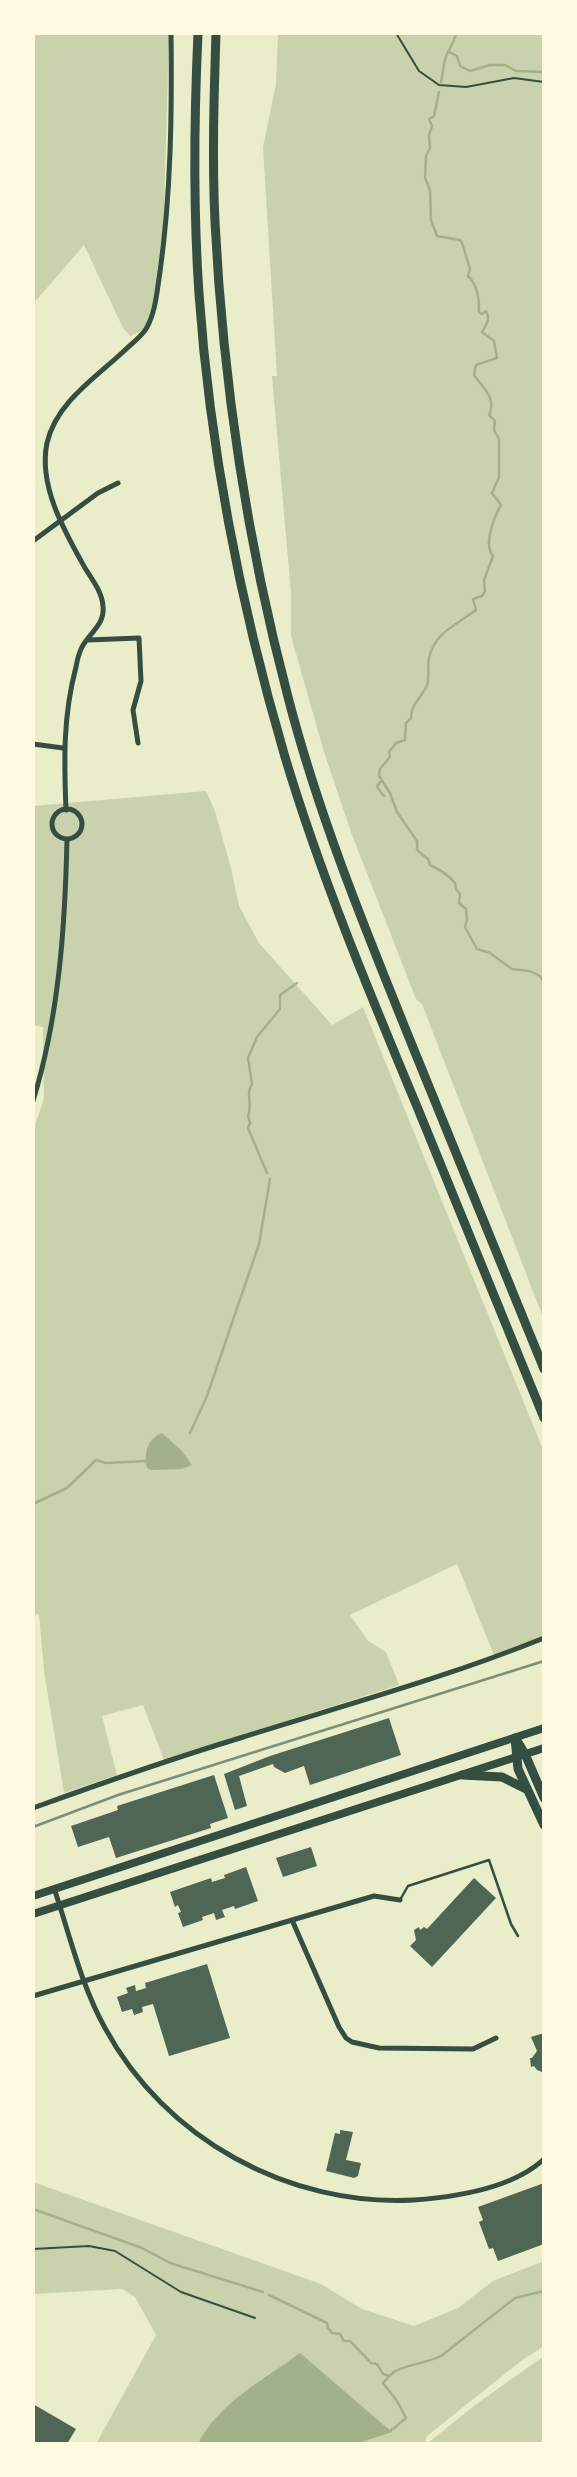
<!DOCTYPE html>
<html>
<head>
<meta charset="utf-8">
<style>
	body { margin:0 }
	#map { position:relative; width:577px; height:2477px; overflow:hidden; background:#e9edc9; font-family:"Archivo Narrow",sans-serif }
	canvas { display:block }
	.frame { position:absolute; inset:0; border:35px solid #fefae0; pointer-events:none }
</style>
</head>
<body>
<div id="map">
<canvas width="577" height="2477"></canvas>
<div class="frame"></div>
</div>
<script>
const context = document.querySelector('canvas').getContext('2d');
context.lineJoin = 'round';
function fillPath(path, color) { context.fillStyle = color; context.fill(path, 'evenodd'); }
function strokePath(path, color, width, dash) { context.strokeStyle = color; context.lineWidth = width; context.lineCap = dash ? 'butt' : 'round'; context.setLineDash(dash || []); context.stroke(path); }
fillPath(new Path2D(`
	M 33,33 L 169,33 L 163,246 L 156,294 L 146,329 L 130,336 L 123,328 L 84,245 L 33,304 Z
	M 278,33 L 544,33 L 544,1320 L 422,1004 L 416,999 L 352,835 L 324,752 L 291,636 L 291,593 L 272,376 L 277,376 L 263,147 L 276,84 Z
	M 206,791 L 215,811 L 231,868 L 239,906 L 259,943 L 332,1025 L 363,1007 L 544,1452 L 544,1636 L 494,1655 L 457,1564 L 350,1615 L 368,1641 L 386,1652 L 399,1685 L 164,1760 L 143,1705 L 102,1716 L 117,1775 L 64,1793 L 44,1671 L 39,1614 L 33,1615 L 33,1131 L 44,1099 L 43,1027 L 33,1025 L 33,806 Z
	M 33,2182 L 321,2284 L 362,2309 L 414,2326 L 458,2308 L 493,2281 L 544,2261 L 544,2346 L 521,2361 L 427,2436 L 425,2441 L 428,2443 L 475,2405 L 544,2356 L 544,2444 L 96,2444 L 156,2335 L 135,2297 L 122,2289 L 33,2294 Z`), '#cad2ad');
fillPath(new Path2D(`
	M 162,1433 L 181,1450 L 192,1465 L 182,1469 L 151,1470 L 147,1468 C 143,1454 148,1438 162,1433 Z
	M 300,2353 L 386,2427 L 390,2430 L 392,2428 L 392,2432 L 356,2444 L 198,2444 C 218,2403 265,2379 300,2353 Z`), '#a3b18a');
strokePath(new Path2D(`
	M 449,52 L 457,56 L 460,66 L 470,71 L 490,65 L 505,65 L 516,71 L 544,72
	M 441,82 C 443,74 443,67 445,60 C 447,50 455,43 456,33
	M 439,92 L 434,116 L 429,119 L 432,126 L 429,135 L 430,148 L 426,156 L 425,178 L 430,190 L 431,220 L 437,236 L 460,240 L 462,243 L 470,269 L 468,276 C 477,284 480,300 479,312 L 482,314 L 486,311 C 491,319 486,325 482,332 L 494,341 L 497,358 L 476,365 L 474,375 C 483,388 497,398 489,415 L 495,421 L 494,430 L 499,439 L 499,477 L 492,493 L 501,505 C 494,517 483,545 493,556 L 484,580 L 485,591 L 482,596 L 473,599 L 476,610 C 456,625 434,633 429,658 C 427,667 430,676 427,685 C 422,698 411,703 411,718 L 406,723 L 405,740 L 396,743 L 389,752 L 390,757 L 380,769 L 379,776 L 390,793 L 397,812 L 417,841 L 417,850 L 428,859 L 430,865 C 439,869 449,876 455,883 L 456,889 L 460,894 L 459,903 L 466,909 L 467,920 L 465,927 L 477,949 L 490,953 L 512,969 L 530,971 L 540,976 L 544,983
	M 380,782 L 377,787 L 384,796
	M 267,1173 L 248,1128 L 250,1123 L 248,1116 C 253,1105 245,1094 252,1084 L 248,1058 L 257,1037 L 280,1009 L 280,995 L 297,983
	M 190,1433 L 207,1396 L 259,1244 L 270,1179
	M 33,1504 L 67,1488 L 96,1460 L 106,1463 L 146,1461
	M 33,2209 L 142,2248 L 170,2263 L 263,2292
	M 269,2295 L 327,2323 L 328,2328 L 332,2333 L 340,2334 L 344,2341 L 350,2341 L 371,2363 L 377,2364 L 383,2374 L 390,2376
	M 393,2429 L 406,2418 L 397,2401 L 383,2383 C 387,2379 391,2373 396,2371 C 409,2364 427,2363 441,2356 L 515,2298 L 544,2291`), '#a3b18a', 2.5);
fillPath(new Path2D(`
	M 389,1718 L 401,1755 L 310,1785 L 304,1766 L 285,1773 L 274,1767 L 273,1764 L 239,1776 L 247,1806 L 235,1810 L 224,1774 L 270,1756 Z
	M 214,1775 L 228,1818 L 210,1824 L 211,1828 L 116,1858 L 109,1837 L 78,1847 L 71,1826 L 118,1810 L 117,1806 Z
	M 311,1847 L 317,1866 L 283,1877 L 276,1858 Z
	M 246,1867 L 258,1901 L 235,1909 L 234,1906 L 222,1910 L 225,1917 L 216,1920 L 214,1913 L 202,1917 L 203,1920 L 183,1927 L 178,1913 L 181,1912 L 178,1905 L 175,1907 L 170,1892 L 211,1878 L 212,1882 L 225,1878 L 224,1875 Z
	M 474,1878 L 496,1898 L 432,1967 L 410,1946 L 416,1940 L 414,1930 L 419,1927 L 420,1930 L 424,1927 L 427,1929 Z
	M 207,1964 L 230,2038 L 169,2056 L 153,2004 L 142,2007 L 143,2012 L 134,2015 L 132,2009 L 122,2012 L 117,1997 L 128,1993 L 126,1988 L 135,1985 L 136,1991 L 146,1988 L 145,1983 Z
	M 544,2033 L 544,2071 L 542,2072 L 537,2070 L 534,2066 L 531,2067 L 530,2058 L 532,2058 L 537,2051 L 531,2037 Z
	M 340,2130 L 353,2132 L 346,2160 L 361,2163 L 358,2176 L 354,2178 L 326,2171 L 335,2133 L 340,2134 Z
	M 544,2183 L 544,2244 L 498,2261 L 493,2248 L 489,2249 L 479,2222 L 483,2220 L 478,2207 Z
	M 33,2404 L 76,2429 L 67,2444 L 33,2444 Z`), '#4f6655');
strokePath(new Path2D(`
	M 396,33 L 419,71 L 439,85 L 466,87 L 514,78 L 544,82
	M 33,2249 L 89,2246 L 115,2251 L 181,2292 L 255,2318`), '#344e41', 2);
strokePath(new Path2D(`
	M 400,1900 L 408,1886 L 489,1860 L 511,1924 L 518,1936`), '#344e41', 2.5);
strokePath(new Path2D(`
	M 33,541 L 98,493 L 118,483
	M 88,640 L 139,638 L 141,681 L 133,710 L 138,743
	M 33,744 L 63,748
	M52 824a15 15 0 1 1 30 0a15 15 0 1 1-30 0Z
	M 66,810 C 64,760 63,716 76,667 C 77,661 79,653 82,647 C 90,632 105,625 103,606 C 102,592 92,579 85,568 C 65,532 38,486 47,443 C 56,403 95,378 124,351 C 131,344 141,337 146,329 C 156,312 157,290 160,272 C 171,193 172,113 171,33
	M 33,1101 C 59,1016 65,928 67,839
	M 33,1808 C 102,1783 171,1759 240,1738 C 342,1706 445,1678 544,1638
	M 54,1888 C 70,1936 81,1985 105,2028 C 165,2139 289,2207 414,2200 C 456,2197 512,2189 544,2159
	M 292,1920 L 339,2027 L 346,2038 L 352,2042 L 379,2048 L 473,2049 L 496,2038
	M 33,1996 L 374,1896 L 400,1900`), '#344e41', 5);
strokePath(new Path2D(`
	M 33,1896 L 544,1728
	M 33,1914 L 544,1748`), '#344e41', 8);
strokePath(new Path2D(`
	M 198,33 C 194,120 193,207 199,294 C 210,450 241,607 285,757 C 321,877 370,994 418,1109 C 460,1212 502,1315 544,1418
	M 216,33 C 214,96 212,159 215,222 C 223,382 247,542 288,697 C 319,817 366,931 412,1045 C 456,1153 500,1261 544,1369
	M 515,1738 L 518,1769 L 544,1825
	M 516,1739 L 525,1754 L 544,1798
	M 462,1775 L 502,1777 L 526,1789`), '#344e41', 9);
strokePath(new Path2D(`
	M 33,1827 L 118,1795 L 544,1661`), '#7c8e77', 2.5);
</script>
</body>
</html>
